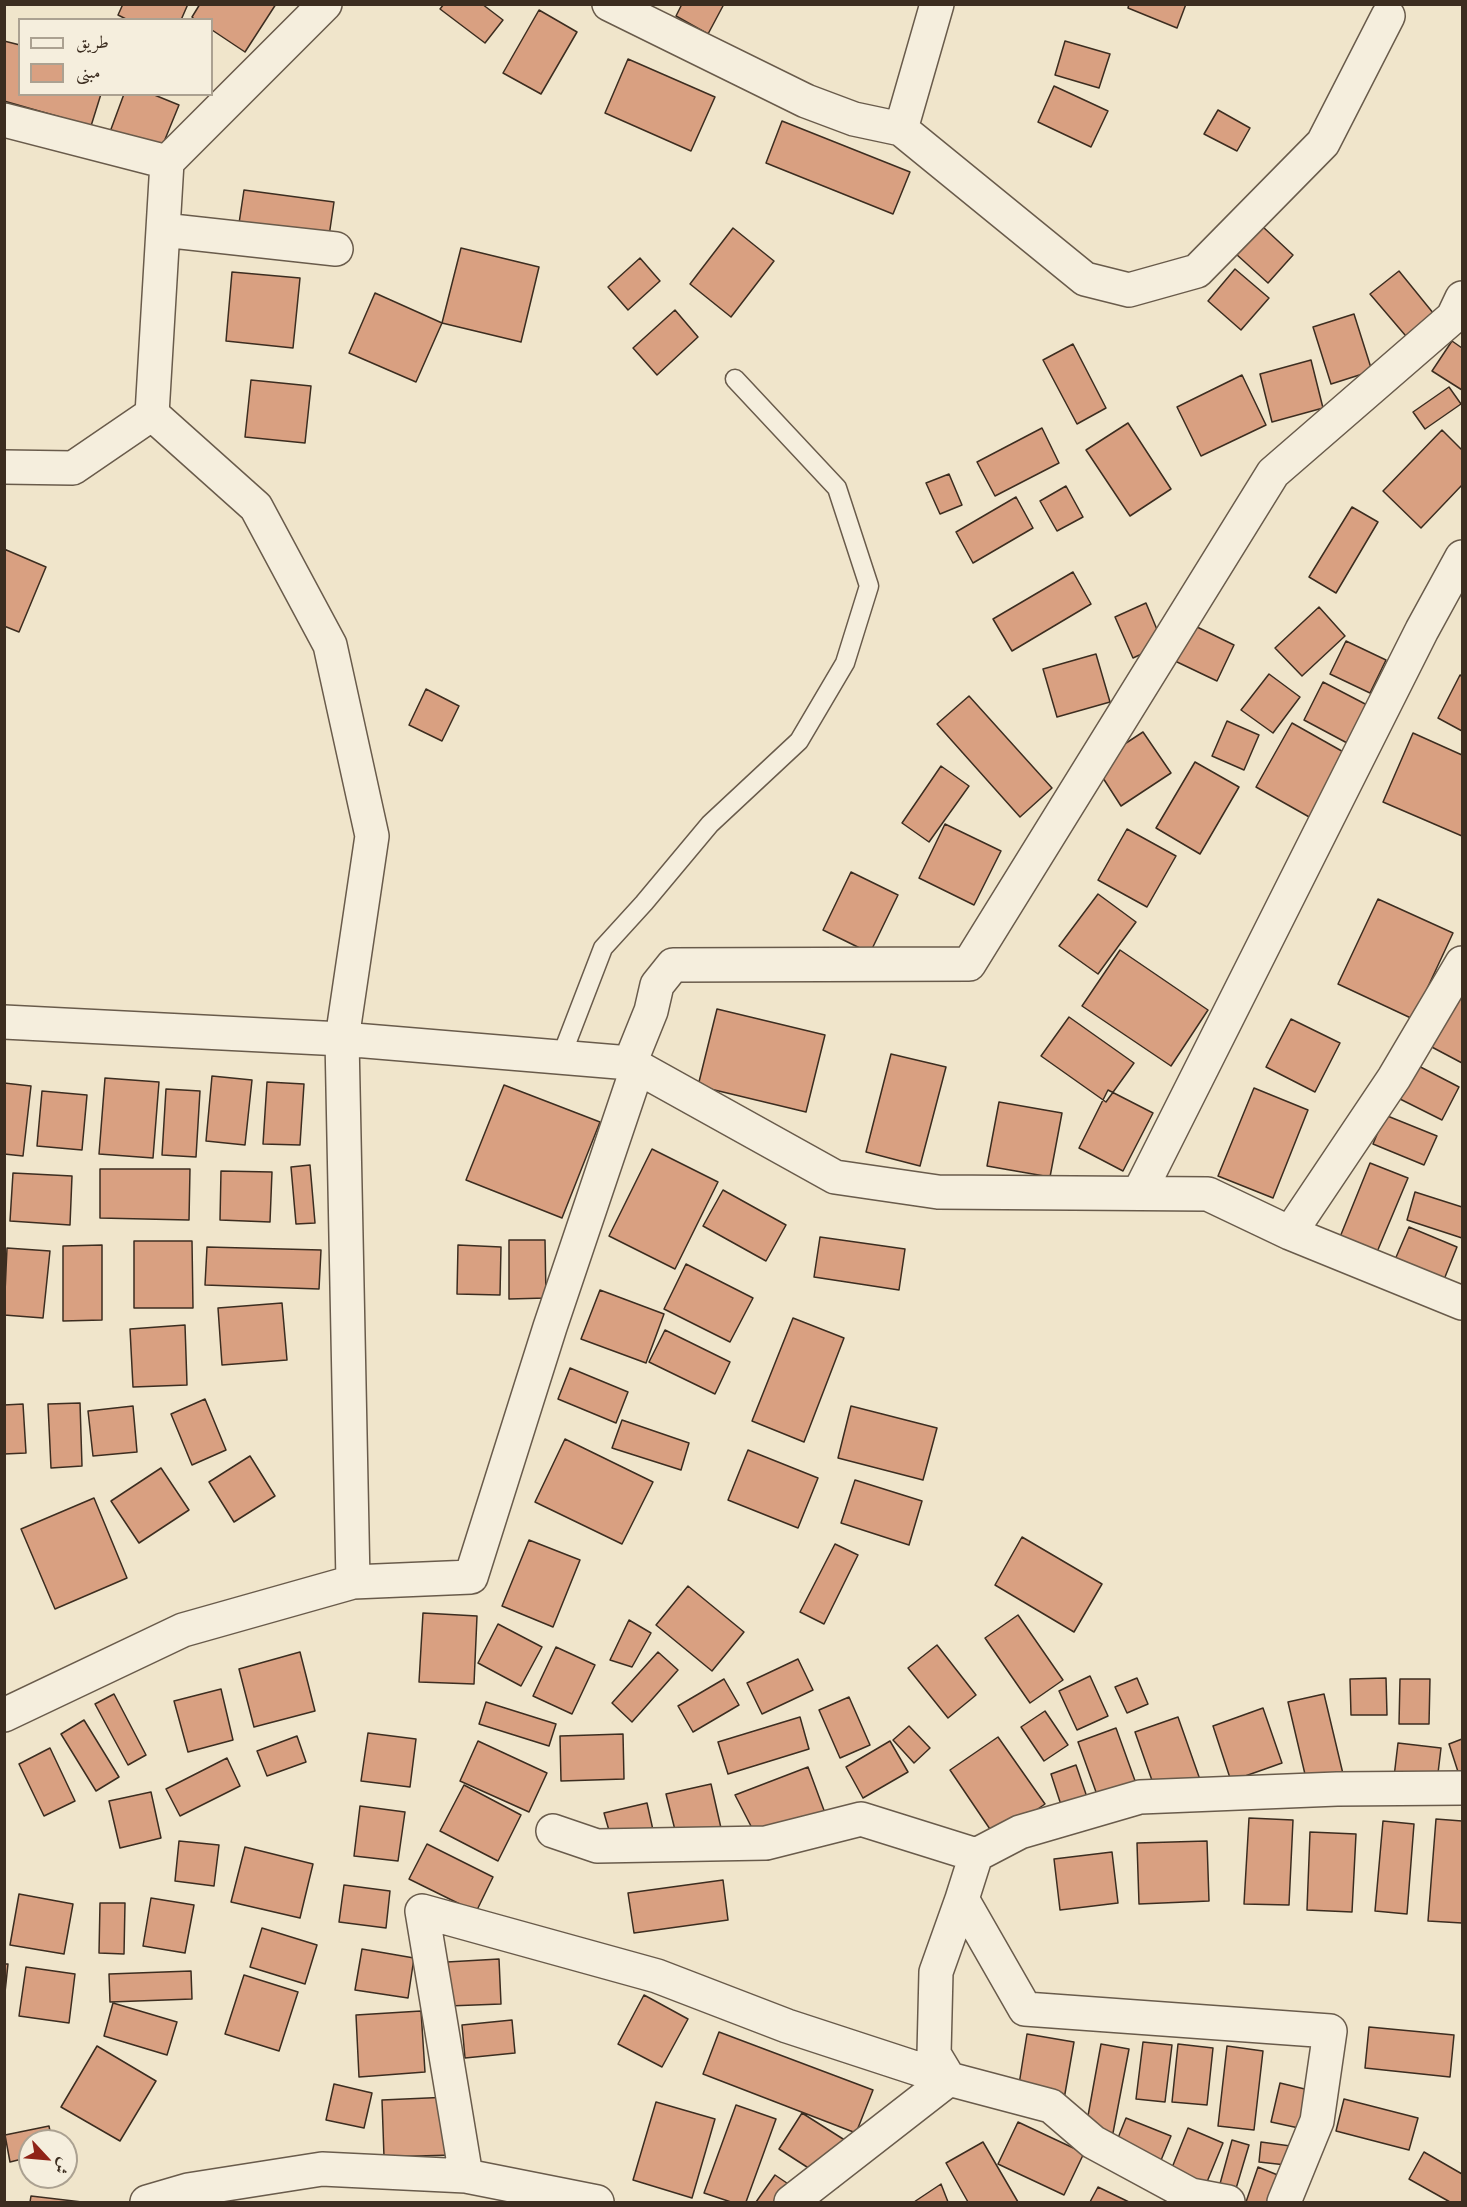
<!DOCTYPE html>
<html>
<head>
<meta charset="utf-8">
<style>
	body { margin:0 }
	#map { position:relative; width:1467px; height:2207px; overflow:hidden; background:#f0e5cb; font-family:"IM FELL French Canon",Amiri,serif }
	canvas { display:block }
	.frame { position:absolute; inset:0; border:6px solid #3c2d20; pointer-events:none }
	.legend { position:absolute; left:18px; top:18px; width:195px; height:78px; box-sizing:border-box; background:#f5eedd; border:2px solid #aba191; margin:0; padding:8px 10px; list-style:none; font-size:18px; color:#3c2d20 }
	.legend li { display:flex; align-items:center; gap:12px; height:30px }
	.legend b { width:30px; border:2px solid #aba191 }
	.north { position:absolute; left:18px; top:2129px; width:60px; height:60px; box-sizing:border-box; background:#f5eedd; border:2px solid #aba191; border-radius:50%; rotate:116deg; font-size:16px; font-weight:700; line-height:24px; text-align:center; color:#3c2d20 }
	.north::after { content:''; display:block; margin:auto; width:21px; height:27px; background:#8f2418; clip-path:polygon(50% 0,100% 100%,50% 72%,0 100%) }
</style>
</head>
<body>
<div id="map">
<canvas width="1467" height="2207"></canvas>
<div class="frame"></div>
<ul class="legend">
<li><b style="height:8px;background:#f5eedd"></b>طريق</li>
<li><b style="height:16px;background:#d9a081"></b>مبنى</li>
</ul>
<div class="north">ش</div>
</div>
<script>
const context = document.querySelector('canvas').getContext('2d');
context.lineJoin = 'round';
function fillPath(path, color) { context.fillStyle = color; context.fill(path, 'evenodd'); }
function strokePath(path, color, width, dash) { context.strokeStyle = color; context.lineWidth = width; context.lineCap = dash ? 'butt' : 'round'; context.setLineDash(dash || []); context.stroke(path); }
const building = new Path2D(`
	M 123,4 L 188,4 L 181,20 L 128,20 L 118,15 Z
	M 200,4 L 276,4 L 245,52 L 212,30 L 212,20 L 195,20 L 192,17 Z
	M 444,4 L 482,4 L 503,20 L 485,43 L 440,9 Z
	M 682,4 L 724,4 L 708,34 L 676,16 Z
	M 1129,4 L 1186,4 L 1177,28 L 1128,8 Z
	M 539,10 L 577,32 L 541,94 L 503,73 Z
	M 4,41 L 20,45 L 20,94 L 101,94 L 91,126 L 4,101 Z
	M 1065,41 L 1110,54 L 1099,88 L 1055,75 Z
	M 628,59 L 715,97 L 691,151 L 605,113 Z
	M 1054,86 L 1108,111 L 1091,147 L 1038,122 Z
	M 124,94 L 152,94 L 179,105 L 157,159 L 107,140 Z
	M 1218,110 L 1250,128 L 1237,151 L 1204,134 Z
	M 782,121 L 910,172 L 893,214 L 766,163 Z
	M 244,190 L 334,202 L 328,243 L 238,230 Z
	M 1262,226 L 1293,255 L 1268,283 L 1236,254 Z
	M 733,228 L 774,261 L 731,317 L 690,284 Z
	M 461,248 L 539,267 L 521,342 L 442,323 Z
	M 640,258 L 660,281 L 628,310 L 608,287 Z
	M 1235,269 L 1269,298 L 1241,330 L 1208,301 Z
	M 1399,271 L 1438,319 L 1411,342 L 1370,294 Z
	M 232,272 L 300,278 L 293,348 L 226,341 Z
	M 375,293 L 442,323 L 416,382 L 349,353 Z
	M 675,310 L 698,337 L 657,375 L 633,348 Z
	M 1354,314 L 1372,371 L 1331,384 L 1313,327 Z
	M 1452,341 L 1462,348 L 1462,390 L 1432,371 Z
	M 1073,344 L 1106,408 L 1077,424 L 1043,360 Z
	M 1311,360 L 1323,408 L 1272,422 L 1260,374 Z
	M 1242,375 L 1266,425 L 1201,456 L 1177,407 Z
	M 251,380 L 311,386 L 305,443 L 245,437 Z
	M 1449,387 L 1461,404 L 1425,429 L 1413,412 Z
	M 1128,423 L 1171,489 L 1130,516 L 1086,450 Z
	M 1042,428 L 1059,463 L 995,496 L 977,462 Z
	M 1442,430 L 1462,450 L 1462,485 L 1421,528 L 1383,491 Z
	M 949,474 L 962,505 L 940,514 L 926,483 Z
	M 1066,486 L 1083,517 L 1057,531 L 1040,501 Z
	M 1016,497 L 1033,528 L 973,563 L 956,532 Z
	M 1352,507 L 1378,522 L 1336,593 L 1309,577 Z
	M 4,549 L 46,567 L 19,632 L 4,626 Z
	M 1073,572 L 1091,604 L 1012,651 L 993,619 Z
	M 1146,603 L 1163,644 L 1133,658 L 1115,617 Z
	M 1319,607 L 1345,636 L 1302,676 L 1275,648 Z
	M 1193,625 L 1234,645 L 1217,681 L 1175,661 Z
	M 1346,641 L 1386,660 L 1370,693 L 1330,674 Z
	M 1096,654 L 1110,702 L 1057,717 L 1043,669 Z
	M 1269,674 L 1300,697 L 1273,733 L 1241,710 Z
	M 1460,675 L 1462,676 L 1462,731 L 1438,718 Z
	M 1323,682 L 1369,706 L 1349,744 L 1304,720 Z
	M 426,689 L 459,706 L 442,741 L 409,725 Z
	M 969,696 L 1052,788 L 1020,817 L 937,724 Z
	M 1227,721 L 1259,735 L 1244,770 L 1212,756 Z
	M 1292,723 L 1347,754 L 1311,818 L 1256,787 Z
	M 1143,732 L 1171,773 L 1121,806 L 1094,764 Z
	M 1413,733 L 1462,755 L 1462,836 L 1383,802 Z
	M 1195,762 L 1239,787 L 1200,854 L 1156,828 Z
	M 941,766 L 969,786 L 929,842 L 902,823 Z
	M 945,824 L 1001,851 L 974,905 L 919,878 Z
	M 1127,829 L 1176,856 L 1147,907 L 1098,880 Z
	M 851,872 L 898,895 L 870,953 L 823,930 Z
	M 1098,894 L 1136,922 L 1098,974 L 1059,946 Z
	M 1378,899 L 1453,933 L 1413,1019 L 1338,984 Z
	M 1120,950 L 1208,1010 L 1171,1066 L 1082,1006 Z
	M 1462,976 L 1462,1063 L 1428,1045 Z
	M 717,1009 L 825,1035 L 806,1112 L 698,1086 Z
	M 1069,1017 L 1134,1063 L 1106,1102 L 1041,1056 Z
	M 1291,1019 L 1340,1043 L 1315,1092 L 1266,1067 Z
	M 891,1054 L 946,1067 L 920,1166 L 866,1152 Z
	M 1409,1061 L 1459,1087 L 1442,1120 L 1392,1095 Z
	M 212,1076 L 252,1080 L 245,1145 L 206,1141 Z
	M 105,1078 L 159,1082 L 153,1158 L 99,1154 Z
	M 267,1082 L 304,1084 L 300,1145 L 263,1144 Z
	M 4,1083 L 31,1086 L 23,1156 L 4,1154 Z
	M 504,1085 L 600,1122 L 562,1218 L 466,1180 Z
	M 1254,1088 L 1308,1110 L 1273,1198 L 1218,1176 Z
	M 166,1089 L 200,1091 L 196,1157 L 162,1155 Z
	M 1108,1090 L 1153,1113 L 1123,1171 L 1079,1148 Z
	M 42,1091 L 87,1095 L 82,1150 L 37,1146 Z
	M 999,1102 L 1062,1113 L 1050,1177 L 987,1166 Z
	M 1385,1115 L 1437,1136 L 1424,1165 L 1373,1144 Z
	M 652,1149 L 718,1182 L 675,1269 L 609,1236 Z
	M 1370,1163 L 1408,1178 L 1377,1252 L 1340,1237 Z
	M 310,1165 L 315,1223 L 296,1224 L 291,1167 Z
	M 100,1169 L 190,1169 L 189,1220 L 100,1218 Z
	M 221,1171 L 272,1172 L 270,1222 L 220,1220 Z
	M 13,1173 L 72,1176 L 70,1225 L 10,1221 Z
	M 723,1190 L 786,1225 L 766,1261 L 703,1226 Z
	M 1415,1192 L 1462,1207 L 1462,1238 L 1407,1220 Z
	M 1409,1227 L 1457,1247 L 1443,1282 L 1394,1262 Z
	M 820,1237 L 905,1249 L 899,1290 L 814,1277 Z
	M 509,1240 L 545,1240 L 546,1298 L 509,1299 Z
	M 134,1241 L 192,1241 L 193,1308 L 134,1308 Z
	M 102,1245 L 102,1320 L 63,1321 L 63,1246 Z
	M 458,1245 L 501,1247 L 500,1295 L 457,1294 Z
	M 207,1247 L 321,1250 L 319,1289 L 205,1285 Z
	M 7,1248 L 50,1251 L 43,1318 L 4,1315 Z
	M 686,1264 L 753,1298 L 730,1342 L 664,1309 Z
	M 600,1290 L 664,1314 L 646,1363 L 581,1339 Z
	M 282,1303 L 287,1360 L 222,1365 L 218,1308 Z
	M 793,1318 L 844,1338 L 804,1442 L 752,1421 Z
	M 185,1325 L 187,1385 L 133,1387 L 130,1329 Z
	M 665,1330 L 730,1362 L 715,1394 L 649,1362 Z
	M 570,1368 L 628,1392 L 616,1423 L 558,1399 Z
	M 205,1399 L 226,1450 L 192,1465 L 171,1414 Z
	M 80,1403 L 82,1466 L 51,1468 L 48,1404 Z
	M 23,1404 L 26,1453 L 4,1454 L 4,1405 Z
	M 133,1406 L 137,1452 L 93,1456 L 88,1411 Z
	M 851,1406 L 937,1428 L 923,1480 L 838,1458 Z
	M 622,1420 L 689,1443 L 681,1470 L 612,1448 Z
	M 565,1439 L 653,1482 L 622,1544 L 535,1502 Z
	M 748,1450 L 818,1478 L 798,1528 L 728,1500 Z
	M 250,1456 L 275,1496 L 234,1522 L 209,1482 Z
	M 161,1468 L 189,1510 L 139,1543 L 111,1501 Z
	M 855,1480 L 922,1501 L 909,1545 L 841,1523 Z
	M 94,1498 L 127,1578 L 55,1609 L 21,1529 Z
	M 1022,1537 L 1102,1584 L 1074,1632 L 995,1585 Z
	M 529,1540 L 580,1560 L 553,1627 L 502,1606 Z
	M 835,1544 L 858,1555 L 824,1624 L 800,1612 Z
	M 688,1586 L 744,1632 L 712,1671 L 656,1625 Z
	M 423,1613 L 477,1616 L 474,1684 L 419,1682 Z
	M 1018,1615 L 1063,1680 L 1030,1703 L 985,1638 Z
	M 629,1620 L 651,1633 L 632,1667 L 610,1660 Z
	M 498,1624 L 542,1647 L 521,1686 L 478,1663 Z
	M 937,1645 L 976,1695 L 948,1718 L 908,1668 Z
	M 556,1647 L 595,1665 L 572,1714 L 533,1696 Z
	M 300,1652 L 315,1711 L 254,1727 L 239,1669 Z
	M 658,1652 L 678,1670 L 632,1722 L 612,1703 Z
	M 798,1659 L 813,1690 L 762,1714 L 747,1683 Z
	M 1090,1676 L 1108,1716 L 1077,1730 L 1059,1691 Z
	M 1137,1678 L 1148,1704 L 1127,1713 L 1115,1687 Z
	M 1386,1678 L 1387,1715 L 1351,1715 L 1350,1679 Z
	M 724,1679 L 739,1705 L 693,1732 L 678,1706 Z
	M 1400,1679 L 1430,1679 L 1429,1724 L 1399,1724 Z
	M 221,1689 L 233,1740 L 188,1752 L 174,1701 Z
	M 114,1694 L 146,1755 L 128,1765 L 95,1704 Z
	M 1324,1694 L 1344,1778 L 1308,1787 L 1288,1702 Z
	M 849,1697 L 870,1745 L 840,1758 L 819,1710 Z
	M 486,1702 L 556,1724 L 549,1746 L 479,1724 Z
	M 1263,1708 L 1282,1763 L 1231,1781 L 1213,1726 Z
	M 1045,1711 L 1068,1745 L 1044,1761 L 1021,1727 Z
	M 800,1717 L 809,1749 L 728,1774 L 718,1742 Z
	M 1178,1717 L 1204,1791 L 1161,1806 L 1135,1732 Z
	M 84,1720 L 119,1777 L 96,1791 L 61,1734 Z
	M 909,1726 L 930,1748 L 914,1763 L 893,1740 Z
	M 1116,1728 L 1138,1789 L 1100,1803 L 1078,1742 Z
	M 368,1733 L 416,1739 L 410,1787 L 361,1781 Z
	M 623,1734 L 624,1779 L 561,1781 L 560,1736 Z
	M 297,1736 L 306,1762 L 267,1776 L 257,1751 Z
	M 998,1737 L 1045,1804 L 996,1838 L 950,1770 Z
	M 1462,1739 L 1462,1784 L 1449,1744 Z
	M 478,1741 L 547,1773 L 529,1812 L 460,1781 Z
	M 890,1741 L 908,1772 L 863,1798 L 846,1767 Z
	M 1398,1743 L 1441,1748 L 1435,1798 L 1392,1794 Z
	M 50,1748 L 75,1801 L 44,1816 L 19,1764 Z
	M 227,1758 L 240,1786 L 180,1816 L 166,1789 Z
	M 1076,1765 L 1089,1803 L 1063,1811 L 1051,1774 Z
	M 808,1767 L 825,1813 L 753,1830 L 735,1795 Z
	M 711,1784 L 721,1828 L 677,1838 L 666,1794 Z
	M 464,1785 L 521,1815 L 498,1861 L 440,1831 Z
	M 151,1792 L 161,1838 L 120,1848 L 109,1801 Z
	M 647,1803 L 653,1830 L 612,1841 L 604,1813 Z
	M 360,1806 L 405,1812 L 398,1861 L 354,1856 Z
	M 1249,1818 L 1293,1820 L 1289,1905 L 1244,1904 Z
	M 1436,1819 L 1462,1821 L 1462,1923 L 1428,1921 Z
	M 1383,1821 L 1414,1824 L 1407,1914 L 1375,1911 Z
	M 1310,1832 L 1356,1834 L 1352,1912 L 1307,1910 Z
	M 179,1841 L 219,1845 L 214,1886 L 175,1881 Z
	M 1207,1841 L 1209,1901 L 1139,1904 L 1137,1843 Z
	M 427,1844 L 493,1877 L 476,1912 L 409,1879 Z
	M 245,1847 L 313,1864 L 300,1918 L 231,1902 Z
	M 1112,1852 L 1118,1903 L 1060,1910 L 1054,1859 Z
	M 723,1880 L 728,1920 L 634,1933 L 628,1893 Z
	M 344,1885 L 390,1891 L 386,1928 L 339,1922 Z
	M 19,1894 L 73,1904 L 64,1954 L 10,1945 Z
	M 151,1898 L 194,1905 L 185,1953 L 143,1946 Z
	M 100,1903 L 125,1903 L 124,1954 L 99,1953 Z
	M 262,1928 L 317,1945 L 305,1984 L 250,1967 Z
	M 362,1949 L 414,1958 L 408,1998 L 355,1990 Z
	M 499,1959 L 501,2004 L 448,2006 L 447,1962 Z
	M 4,1964 L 8,1964 L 4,2002 Z
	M 26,1967 L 75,1974 L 69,2023 L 19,2016 Z
	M 191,1971 L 192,1999 L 110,2002 L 109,1974 Z
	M 244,1975 L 298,1992 L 279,2051 L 225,2034 Z
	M 644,1995 L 688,2019 L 662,2067 L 618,2044 Z
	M 113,2003 L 177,2022 L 167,2055 L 104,2036 Z
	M 421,2011 L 425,2072 L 359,2077 L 356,2015 Z
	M 512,2020 L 515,2053 L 465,2058 L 462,2025 Z
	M 1369,2027 L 1454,2035 L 1450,2077 L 1365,2068 Z
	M 719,2032 L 873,2090 L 856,2133 L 703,2074 Z
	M 1027,2034 L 1074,2042 L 1063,2105 L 1017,2097 Z
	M 1143,2042 L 1172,2045 L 1165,2102 L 1136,2099 Z
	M 1101,2044 L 1129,2049 L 1113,2133 L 1086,2127 Z
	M 1178,2044 L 1213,2048 L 1207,2105 L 1172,2102 Z
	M 97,2046 L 156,2081 L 120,2141 L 61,2107 Z
	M 1227,2046 L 1263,2051 L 1254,2130 L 1218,2126 Z
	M 1280,2083 L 1317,2092 L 1308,2130 L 1271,2122 Z
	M 334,2084 L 372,2093 L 364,2128 L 326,2120 Z
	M 450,2097 L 452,2155 L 384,2157 L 382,2100 Z
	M 1344,2099 L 1418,2118 L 1409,2150 L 1336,2131 Z
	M 656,2102 L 715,2119 L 692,2198 L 633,2180 Z
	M 736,2105 L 776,2119 L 746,2202 L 731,2202 L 704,2193 Z
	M 802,2113 L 862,2151 L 838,2187 L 779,2149 Z
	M 1126,2118 L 1171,2136 L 1157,2170 L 1112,2153 Z
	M 1018,2122 L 1084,2153 L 1064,2195 L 998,2164 Z
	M 49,2126 L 52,2141 L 30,2141 L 30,2157 L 10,2162 L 5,2135 Z
	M 1188,2128 L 1223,2143 L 1202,2194 L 1167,2180 Z
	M 1232,2140 L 1249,2145 L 1232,2202 L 1215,2202 Z
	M 983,2142 L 1018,2202 L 968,2202 L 946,2163 Z
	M 1261,2142 L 1298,2147 L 1295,2166 L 1259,2162 Z
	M 1424,2152 L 1462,2174 L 1462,2202 L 1450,2202 L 1409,2179 Z
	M 1258,2167 L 1285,2178 L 1276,2202 L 1246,2202 Z
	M 775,2175 L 815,2202 L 756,2202 Z
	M 941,2184 L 948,2202 L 914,2202 Z
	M 1098,2187 L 1129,2202 L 1090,2202 Z
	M 31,2196 L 82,2202 L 30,2202 Z`);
fillPath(building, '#d9a081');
strokePath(building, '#3c2d20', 1.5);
const service = new Path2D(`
	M 561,1057 L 603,948 L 644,903 L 710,824 L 799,741 L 845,663 L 869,586 L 837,488 L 735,379`);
const minor = new Path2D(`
	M 609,4 L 806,101 L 854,119 L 901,129
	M 937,4 L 901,129 L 1085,279 L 1129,290 L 1197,271 L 1323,143 L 1388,16
	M 4,120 L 167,162
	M 163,230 L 336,249
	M 4,467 L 73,468 L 152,414
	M 4,1022 L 342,1039 L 630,1063 L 835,1177 L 938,1192 L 1208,1194 L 1290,1233 L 1462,1303
	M 630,1063 L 651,1011 L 657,985 L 673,965 L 969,964 L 1273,473 L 1453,317 L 1462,298
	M 1139,1193 L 1422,630 L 1462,557
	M 1290,1233 L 1394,1078 L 1462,963
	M 353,1582 L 471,1577 L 550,1327 L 638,1066
	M 4,1715 L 183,1630 L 353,1582 L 342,1039 L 372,836 L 330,645 L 256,507 L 152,414 L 167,162 L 325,4
	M 553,1831 L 597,1846 L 766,1843 L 861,1819 L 976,1855
	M 962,1899 L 976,1855 L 1020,1832 L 1140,1797 L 1337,1789 L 1462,1788
	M 949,2079 L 934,2054 L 936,1972 L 962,1899 L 1025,2009 L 1330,2031 L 1317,2121 L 1284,2202
	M 466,2176 L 422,1911 L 657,1976 L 787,2026 L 949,2079
	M 147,2202 L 188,2190 L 322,2169 L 466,2176 L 597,2202
	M 791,2202 L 949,2079 L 1051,2106 L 1093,2142 L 1191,2195 L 1228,2202`);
strokePath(service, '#695b4b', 21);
strokePath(minor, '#695b4b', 36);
strokePath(service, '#f5eedd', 18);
strokePath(minor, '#f5eedd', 33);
</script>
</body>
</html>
